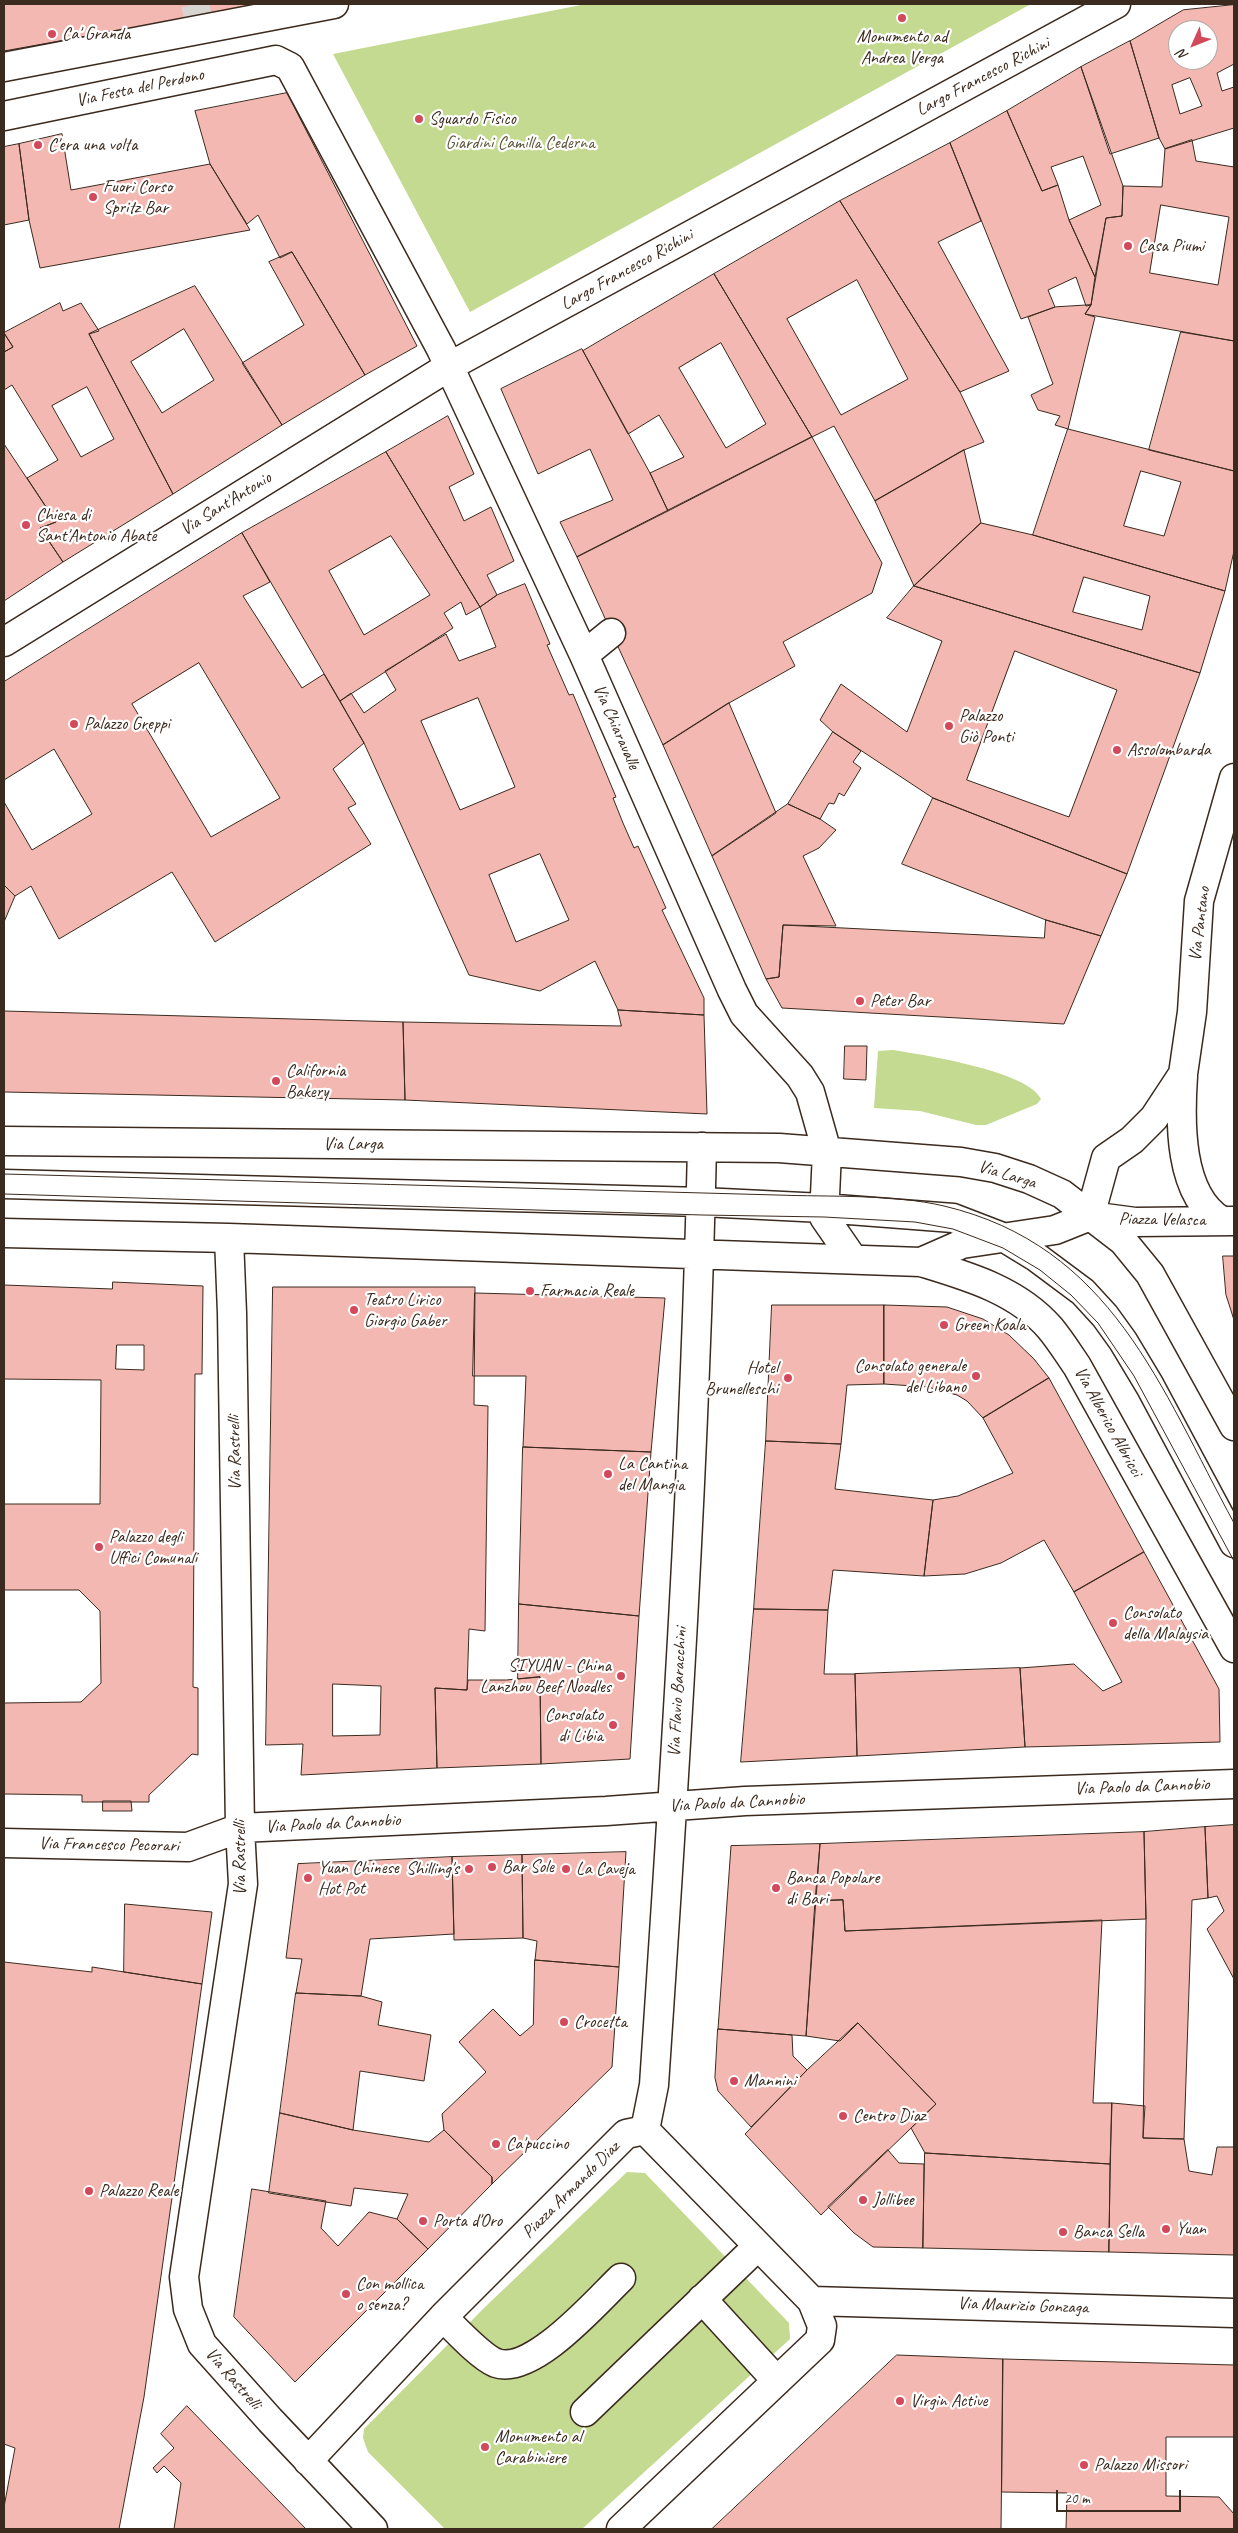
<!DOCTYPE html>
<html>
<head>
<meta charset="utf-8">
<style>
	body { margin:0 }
	#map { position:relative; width:1238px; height:2533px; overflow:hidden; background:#fff; font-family:Caveat,sans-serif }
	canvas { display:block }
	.frame { position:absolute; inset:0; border:5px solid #3b2a1e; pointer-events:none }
	.north { position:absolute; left:1168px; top:20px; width:50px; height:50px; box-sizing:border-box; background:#fff; border:1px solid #b1aaa5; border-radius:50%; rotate:226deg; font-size:14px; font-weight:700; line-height:20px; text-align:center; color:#3b2a1e }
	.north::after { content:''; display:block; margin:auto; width:18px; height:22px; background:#d1495b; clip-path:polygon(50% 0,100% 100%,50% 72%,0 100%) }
	.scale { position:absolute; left:1056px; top:2490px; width:125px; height:22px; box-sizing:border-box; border:2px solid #3b2a1e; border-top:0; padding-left:6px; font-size:15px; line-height:18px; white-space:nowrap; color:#3b2a1e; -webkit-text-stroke:4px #fff; paint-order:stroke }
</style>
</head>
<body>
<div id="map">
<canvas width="1238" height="2533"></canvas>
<div class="frame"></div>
<div class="north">N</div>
<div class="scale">20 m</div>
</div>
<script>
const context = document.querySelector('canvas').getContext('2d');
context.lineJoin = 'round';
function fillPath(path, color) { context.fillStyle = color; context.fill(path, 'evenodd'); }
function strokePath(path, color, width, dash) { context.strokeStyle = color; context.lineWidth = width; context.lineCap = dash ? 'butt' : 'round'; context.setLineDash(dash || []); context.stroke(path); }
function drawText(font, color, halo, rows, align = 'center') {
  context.font = font + ' Caveat,sans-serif'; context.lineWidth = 4.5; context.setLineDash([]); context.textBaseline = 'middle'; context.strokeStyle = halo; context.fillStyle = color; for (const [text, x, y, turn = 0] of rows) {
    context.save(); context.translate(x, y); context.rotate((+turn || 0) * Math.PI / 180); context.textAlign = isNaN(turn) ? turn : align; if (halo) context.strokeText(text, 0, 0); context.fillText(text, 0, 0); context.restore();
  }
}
fillPath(new Path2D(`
	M 586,4 L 1031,4 L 470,312 L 333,54 Z
	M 893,1050 C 924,1055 1028,1071 1041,1099 L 1037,1104 L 986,1125 L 976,1125 L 920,1111 L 874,1108 L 878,1051 Z
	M 627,2172 L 645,2173 L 789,2323 L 790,2339 L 582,2529 L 445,2529 L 368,2452 L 363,2438 L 364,2429 L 485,2307 Z`), '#c4da90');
const building = new Path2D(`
	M 4,4 L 266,4 L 4,51 Z
	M 1234,5 L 1234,64 L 1217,73 L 1222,91 L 1234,87 L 1234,128 L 1165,149 L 1159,138 L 1130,41 L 1183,10 ZM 1178,30 L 1208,30 L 1208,60 L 1178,60 ZM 1190,78 L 1202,106 L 1180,114 L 1172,85 Z
	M 1130,41 L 1159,138 L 1110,154 L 1081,67 Z
	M 1081,67 L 1123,186 L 1122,216 L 1106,218 L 1095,277 L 1069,220 L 1101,205 L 1083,156 L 1051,167 L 1058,185 L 1042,191 L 1007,111 Z
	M 287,93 L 417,346 L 365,375 L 292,252 L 280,258 L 258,215 L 247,224 L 210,164 L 195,111 Z
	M 1007,111 L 1042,191 L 1058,185 L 1069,220 L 1095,277 L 1091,305 L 1086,306 L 1076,277 L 1048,290 L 1055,307 L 1021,319 L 950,143 Z
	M 62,134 L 71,190 L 210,164 L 250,230 L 40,268 L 29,220 L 19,144 Z
	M 1192,140 L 1196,161 L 1234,167 L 1234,341 L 1085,314 L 1091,305 L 1106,218 L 1122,216 L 1123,186 L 1162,187 L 1165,149 ZM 1161,205 L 1229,217 L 1218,285 L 1150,273 Z
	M 950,143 L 981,221 L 938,242 L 1009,371 L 960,392 L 840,201 Z
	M 19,144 L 29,220 L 4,225 L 4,147 Z
	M 840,201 L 960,392 L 984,442 L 964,450 L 875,501 L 834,426 L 812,437 L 714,274 ZM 857,280 L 908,379 L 841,415 L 787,319 Z
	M 292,252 L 365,375 L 282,425 L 242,363 L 304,325 L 269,262 Z
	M 714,274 L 812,437 L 668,511 L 650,473 L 684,457 L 659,415 L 628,434 L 583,351 ZM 721,343 L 766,424 L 726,448 L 679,368 Z
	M 195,286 L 282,425 L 173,494 L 89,334 ZM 184,329 L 214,380 L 162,413 L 131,362 Z
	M 60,303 L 63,311 L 81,303 L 99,331 L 89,334 L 173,494 L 63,562 L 40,528 L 56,522 L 27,478 L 58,460 L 12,385 L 4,390 L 4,352 L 13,347 L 4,333 ZM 87,387 L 114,439 L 81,457 L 52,406 Z
	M 1091,305 L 1085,314 L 1095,317 L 1068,429 L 1055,425 L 1060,416 L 1038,410 L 1031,395 L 1053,384 L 1028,317 L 1055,307 Z
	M 1181,332 L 1234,341 L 1234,471 L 1149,450 Z
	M 4,333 L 13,347 L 4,352 Z
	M 582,349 L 650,473 L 668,511 L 577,557 L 560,522 L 613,500 L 590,449 L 538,474 L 501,389 Z
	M 448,416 L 474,474 L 449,487 L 464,521 L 491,507 L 514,561 L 487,575 L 497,595 L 480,607 L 386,452 Z
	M 1068,429 L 1234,471 L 1234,551 L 1225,591 L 1033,535 ZM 1141,471 L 1181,482 L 1164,536 L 1124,526 Z
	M 812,437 L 882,563 L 872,593 L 783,642 L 795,666 L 729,703 L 663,745 L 577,557 Z
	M 4,444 L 56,522 L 40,528 L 63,562 L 4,601 Z
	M 964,450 L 981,523 L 914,586 L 875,501 Z
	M 386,452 L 480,607 L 466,615 L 461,602 L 444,613 L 453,628 L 340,701 L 242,533 ZM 391,536 L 430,595 L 364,635 L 329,571 Z
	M 981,523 L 1033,535 L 1225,591 L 1200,673 L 914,586 ZM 1084,577 L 1150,596 L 1142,630 L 1073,612 Z
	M 242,533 L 270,582 L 243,596 L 302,688 L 324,674 L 364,743 L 333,769 L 356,804 L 348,808 L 371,844 L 215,942 L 172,872 L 59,939 L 31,886 L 15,896 L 4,885 L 4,802 L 32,850 L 92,814 L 54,749 L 4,780 L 4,682 ZM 199,663 L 280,798 L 211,837 L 132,704 Z
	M 525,584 L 550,644 L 547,645 L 569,695 L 573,694 L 616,797 L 613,798 L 623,823 L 634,848 L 638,846 L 666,908 L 662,910 L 704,998 L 704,1015 L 618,1010 L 595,961 L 540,991 L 469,975 L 364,743 L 340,701 L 351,693 L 364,713 L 396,690 L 385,671 L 446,634 L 459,661 L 496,647 L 480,607 L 497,595 ZM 478,698 L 515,787 L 460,810 L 421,721 ZM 540,854 L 569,920 L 516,942 L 489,875 Z
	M 914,586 L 1200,673 L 1127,874 L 933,798 L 833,732 L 820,720 L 841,684 L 907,732 L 942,641 L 887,618 ZM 1015,651 L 1117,690 L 1069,817 L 967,780 Z
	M 729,703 L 776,813 L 712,856 L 663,745 Z
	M 833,732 L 861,751 L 853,762 L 861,768 L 844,796 L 839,793 L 834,804 L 829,803 L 820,819 L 788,804 Z
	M 933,798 L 1127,874 L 1101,936 L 1046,920 L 902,864 Z
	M 788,804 L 820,819 L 836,830 L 819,848 L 803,856 L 836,926 L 783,925 L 779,977 L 766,979 L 712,856 Z
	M 4,885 L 15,896 L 4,922 Z
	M 1046,920 L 1101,936 L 1064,1024 L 782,1008 L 766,979 L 779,977 L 783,925 L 1044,938 Z
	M 618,1010 L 704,1015 L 707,1114 L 405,1100 L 403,1022 L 621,1026 Z
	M 4,1011 L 403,1022 L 405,1100 L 4,1092 Z
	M 845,1046 L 867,1046 L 866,1080 L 844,1079 Z
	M 1223,1256 L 1234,1256 L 1234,1320 L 1226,1295 Z
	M 113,1282 L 203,1286 L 202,1374 L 195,1374 L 193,1687 L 198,1688 L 198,1755 L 192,1754 L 167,1778 L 149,1795 L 149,1802 L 82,1802 L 82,1795 L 4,1794 L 4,1703 L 81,1702 L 101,1683 L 100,1611 L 79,1590 L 4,1590 L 4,1504 L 100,1504 L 101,1380 L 4,1379 L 4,1285 L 112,1289 ZM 117,1345 L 144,1345 L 144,1370 L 116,1369 Z
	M 273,1287 L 475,1287 L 474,1405 L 488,1406 L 485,1631 L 469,1629 L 467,1690 L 435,1688 L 437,1768 L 301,1775 L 303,1744 L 266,1745 ZM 333,1684 L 381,1686 L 380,1735 L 333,1736 Z
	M 475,1293 L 665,1298 L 651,1452 L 523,1447 L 526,1376 L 473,1376 Z
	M 772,1305 L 884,1305 L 884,1384 L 847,1385 L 841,1444 L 766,1441 Z
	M 884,1305 L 947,1307 L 983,1319 L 1009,1335 L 1034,1359 L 1049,1378 L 983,1418 L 967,1401 L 957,1395 L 928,1387 L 884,1384 Z
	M 1049,1378 L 1144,1552 L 1074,1592 L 1044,1540 L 1001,1563 L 965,1574 L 924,1576 L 933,1500 L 958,1496 L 1013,1473 L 983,1418 Z
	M 766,1441 L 841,1444 L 835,1489 L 933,1500 L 924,1576 L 833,1570 L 828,1610 L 754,1609 Z
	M 523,1447 L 651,1452 L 639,1616 L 519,1604 Z
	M 1144,1552 L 1219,1689 L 1220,1742 L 1025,1747 L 1020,1668 L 1074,1664 L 1103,1691 L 1122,1682 L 1074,1592 Z
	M 519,1604 L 639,1616 L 630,1759 L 541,1764 L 540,1677 L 518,1679 Z
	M 754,1609 L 828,1610 L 824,1674 L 855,1674 L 857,1756 L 741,1762 Z
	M 1020,1668 L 1025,1747 L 857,1756 L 855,1674 Z
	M 540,1677 L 541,1764 L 437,1768 L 435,1688 L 467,1690 L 468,1680 L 506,1680 Z
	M 103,1801 L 131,1801 L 132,1811 L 103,1811 Z
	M 1234,1825 L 1234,1979 L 1207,1929 L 1224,1911 L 1217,1896 L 1208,1898 L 1205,1827 Z
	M 1205,1827 L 1208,1898 L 1192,1900 L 1184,2139 L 1143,2138 L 1146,1919 L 1144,1832 Z
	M 1144,1832 L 1146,1919 L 845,1931 L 843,1900 L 815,1901 L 820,1844 Z
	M 820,1844 L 806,2036 L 718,2029 L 731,1846 Z
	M 626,1852 L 619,1967 L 535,1960 L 537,1941 L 523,1938 L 522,1855 Z
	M 522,1855 L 523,1938 L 454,1940 L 452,1857 Z
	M 452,1857 L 454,1934 L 370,1939 L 361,1996 L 296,1993 L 302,1959 L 286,1958 L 298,1864 Z
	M 843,1900 L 845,1931 L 1102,1920 L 1093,2103 L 1112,2103 L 1110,2164 L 925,2153 L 911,2128 L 936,2104 L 858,2023 L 840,2041 L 806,2036 L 815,1901 Z
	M 125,1904 L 212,1912 L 202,1984 L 124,1972 Z
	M 535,1960 L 619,1967 L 612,2067 L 492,2184 L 492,2177 L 444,2130 L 442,2114 L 486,2072 L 459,2042 L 493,2009 L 520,2036 L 533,2025 Z
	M 4,1962 L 92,1972 L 92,1967 L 202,1984 L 144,2397 L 119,2529 L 4,2529 L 4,2507 L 15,2448 L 4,2444 Z
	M 296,1993 L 361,1996 L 382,2002 L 378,2025 L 431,2035 L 424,2081 L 360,2071 L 353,2130 L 280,2113 Z
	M 858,2023 L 936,2104 L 821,2215 L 745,2134 L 807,2070 Z
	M 718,2029 L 792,2035 L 793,2056 L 807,2070 L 751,2127 L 718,2091 L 715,2078 Z
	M 1112,2103 L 1145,2106 L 1143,2138 L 1184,2139 L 1189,2171 L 1212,2175 L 1217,2147 L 1234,2147 L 1234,2255 L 1109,2252 Z
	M 280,2113 L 353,2130 L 429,2142 L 444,2130 L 492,2177 L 492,2184 L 428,2249 L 397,2219 L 408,2194 L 354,2188 L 351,2206 L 269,2193 Z
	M 888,2150 L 899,2163 L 924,2164 L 923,2248 L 873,2247 L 854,2233 L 828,2207 Z
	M 925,2153 L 1110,2164 L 1109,2252 L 923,2248 Z
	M 252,2189 L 326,2201 L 321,2228 L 338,2246 L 369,2212 L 397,2219 L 428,2249 L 295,2382 L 234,2317 Z
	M 897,2355 L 1003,2359 L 1001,2529 L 712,2529 Z
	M 1003,2359 L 1234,2365 L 1234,2437 L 1166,2437 L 1166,2496 L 1219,2497 L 1234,2514 L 1234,2529 L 1066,2529 L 1067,2493 L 1002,2492 Z
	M 187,2406 L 306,2529 L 174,2529 L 181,2483 L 164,2466 L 157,2473 L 153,2468 L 174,2448 L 161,2434 Z`);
fillPath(building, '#f4b8b2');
strokePath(building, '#3b2a1e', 1);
strokePath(new Path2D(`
	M 195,4 L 198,16`), '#d8d4d2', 28, [28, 14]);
const minor = new Path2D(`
	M 4,67 L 334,4
	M 4,116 L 276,60 L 290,67 L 441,349 L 584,655 L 732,990 L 744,1014 L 800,1076 L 810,1092 L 827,1152 L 824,1217 L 853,1259
	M 4,642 L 450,366 L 1116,4
	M 584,655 L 611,633
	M 1183,1076 C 1180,1120 1178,1195 1222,1221
	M 4,1141 L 779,1148 L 961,1162 L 995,1168 L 1029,1179 L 1062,1194 L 1123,1241 L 1150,1274 L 1234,1426
	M 4,1184 L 702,1202 L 823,1208 L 953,1218 L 1005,1238 L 1036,1257 L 1083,1292 L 1105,1316 L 1123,1341 L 1150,1386 L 1234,1543
	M 1090,1216 L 1106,1158 L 1132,1140 L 1154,1118 L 1183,1074 L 1192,1012 L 1199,901 L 1234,778
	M 4,1233 L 229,1238 L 921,1262 L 962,1244 L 1055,1230 L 1090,1216 L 1135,1222 L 1234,1221
	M 229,1238 L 232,1313 L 240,1828 L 243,1884 L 184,2277 L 188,2309 L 202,2344 L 270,2420 L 373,2529
	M 921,1262 C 967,1276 1017,1290 1050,1328 C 1060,1340 1068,1353 1077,1366 L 1234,1648
	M 4,1843 L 188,1847 L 240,1828 L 606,1811 L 745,1801 L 1234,1784
	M 645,2130 L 654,2085 C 675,1773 695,1460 702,1147
	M 702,2299 L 777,2381
	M 812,2301 L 1234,2313
	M 443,2317 C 455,2329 481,2357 496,2363 C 532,2376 596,2302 621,2278
	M 585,2412 L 758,2246
	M 308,2461 L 443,2317 L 626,2134 L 645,2130
	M 621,2529 L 820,2340 L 822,2326 L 812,2301 L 645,2130`);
strokePath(minor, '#3b2a1e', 31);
strokePath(minor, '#fff', 28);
strokePath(new Path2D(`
	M 4,1174 L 777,1195 C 829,1197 893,1194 944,1206 C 1112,1246 1160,1387 1234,1523
	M 4,1194 L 702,1215 L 824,1217 L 915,1222 L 953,1229 L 1003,1248 L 1040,1270 L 1071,1295 L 1098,1323 L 1134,1376 L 1234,1561`), '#3b2a1e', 1);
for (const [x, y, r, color] of [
	[902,18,5,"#d1495b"],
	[52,34,5,"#d1495b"],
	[419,119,5,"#d1495b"],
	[38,145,5,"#d1495b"],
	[93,197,5,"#d1495b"],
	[1128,246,5,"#d1495b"],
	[26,525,5,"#d1495b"],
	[74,724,5,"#d1495b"],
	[949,726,5,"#d1495b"],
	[1117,750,5,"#d1495b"],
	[860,1001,5,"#d1495b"],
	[276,1081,5,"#d1495b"],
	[530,1291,5,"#d1495b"],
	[354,1310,5,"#d1495b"],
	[944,1325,5,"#d1495b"],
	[976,1376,5,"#d1495b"],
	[788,1378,5,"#d1495b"],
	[608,1474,5,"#d1495b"],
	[99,1547,5,"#d1495b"],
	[1113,1623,5,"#d1495b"],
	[621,1676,5,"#d1495b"],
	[613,1725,5,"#d1495b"],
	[492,1867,5,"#d1495b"],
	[469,1869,5,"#d1495b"],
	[566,1869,5,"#d1495b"],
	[308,1878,5,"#d1495b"],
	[776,1888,5,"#d1495b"],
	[564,2022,5,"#d1495b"],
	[734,2081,5,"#d1495b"],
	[843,2116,5,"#d1495b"],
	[496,2144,5,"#d1495b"],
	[89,2191,5,"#d1495b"],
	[863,2200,5,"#d1495b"],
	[423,2221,5,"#d1495b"],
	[1166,2229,5,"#d1495b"],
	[1063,2232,5,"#d1495b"],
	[346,2294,5,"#d1495b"],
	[900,2401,5,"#d1495b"],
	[485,2447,5,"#d1495b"],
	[1084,2465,5,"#d1495b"]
]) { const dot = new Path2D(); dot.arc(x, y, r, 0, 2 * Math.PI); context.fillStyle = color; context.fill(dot); strokePath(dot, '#fff', 2); }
drawText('18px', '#3b2a1e', '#fff', [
	["Ca' Granda",62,34],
	["Monumento ad",902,37,"center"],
	["Andrea Verga",902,58,"center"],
	["Sguardo Fisico",429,119],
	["C'era una volta",48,145],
	["Fuori Corso",103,187],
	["Spritz Bar",103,208],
	["Casa Piumi",1138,246],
	["Chiesa di",36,515],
	["Sant'Antonio Abate",36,536],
	["Palazzo",959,716],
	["Giò Ponti",959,737],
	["Palazzo Greppi",84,724],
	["Assolombarda",1127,750],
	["Peter Bar",870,1001],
	["California",286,1071],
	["Bakery",286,1092],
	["Farmacia Reale",540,1291],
	["Teatro Lirico",364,1300],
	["Giorgio Gaber",364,1321],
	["Green Koala",954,1325],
	["Consolato generale",966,1366,"right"],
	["del Libano",966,1387,"right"],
	["Hotel",778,1368,"right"],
	["Brunelleschi",778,1389,"right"],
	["La Cantina",618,1464],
	["del Mangia",618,1485],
	["Palazzo degli",109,1537],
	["Uffici Comunali",109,1558],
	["Consolato",1123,1613],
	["della Malaysia",1123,1634],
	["SIYUAN - China",611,1666,"right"],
	["Lanzhou Beef Noodles",611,1687,"right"],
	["Consolato",603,1715,"right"],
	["di Libia",603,1736,"right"],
	["Bar Sole",502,1867],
	["Yuan Chinese",318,1868],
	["Hot Pot",318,1889],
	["Shilling's",459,1869,"right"],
	["La Caveja",576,1869],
	["Banca Popolare",786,1878],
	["di Bari",786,1899],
	["Crocetta",574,2022],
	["Mannini",744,2081],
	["Centro Diaz",853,2116],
	["Ca'puccino",506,2144],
	["Palazzo Reale",99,2191],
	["Jollibee",873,2200],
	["Porta d'Oro",433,2221],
	["Yuan",1176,2229],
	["Banca Sella",1073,2232],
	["Con mollica",356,2284],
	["o senza?",356,2305],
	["Virgin Active",910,2401],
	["Monumento al",495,2437],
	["Carabiniere",495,2458],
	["Palazzo Missori",1094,2465]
], 'left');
drawText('18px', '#3b2a1e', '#fff', [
	["Largo Francesco Richini",983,77,-28],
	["Via Festa del Perdono",140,88,-12],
	["Largo Francesco Richini",627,270,-29],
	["Via Sant'Antonio",226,504,-32],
	["Via Chiaravalle",616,727,66],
	["Via Pantano",1200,924,-83],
	["Via Larga",353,1144],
	["Via Larga",1007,1175,17],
	["Piazza Velasca",1162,1220,1],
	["Via Alberico Albricci",1108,1422,61],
	["Via Rastrelli",235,1453,-91],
	["Via Flavio Baracchini",678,1692,-87],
	["Via Paolo da Cannobio",1142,1787,-2],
	["Via Paolo da Cannobio",737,1803,-3],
	["Via Paolo da Cannobio",333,1824,-3],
	["Via Francesco Pecorari",109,1845,1],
	["Via Rastrelli",240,1858,-90],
	["Piazza Armando Diaz",571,2190,-45],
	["Via Maurizio Gonzaga",1023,2306,2],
	["Via Rastrelli",233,2379,49]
]);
drawText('18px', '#5d563a', '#fff', [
	["Giardini Camilla Cederna",520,143]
]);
</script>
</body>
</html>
